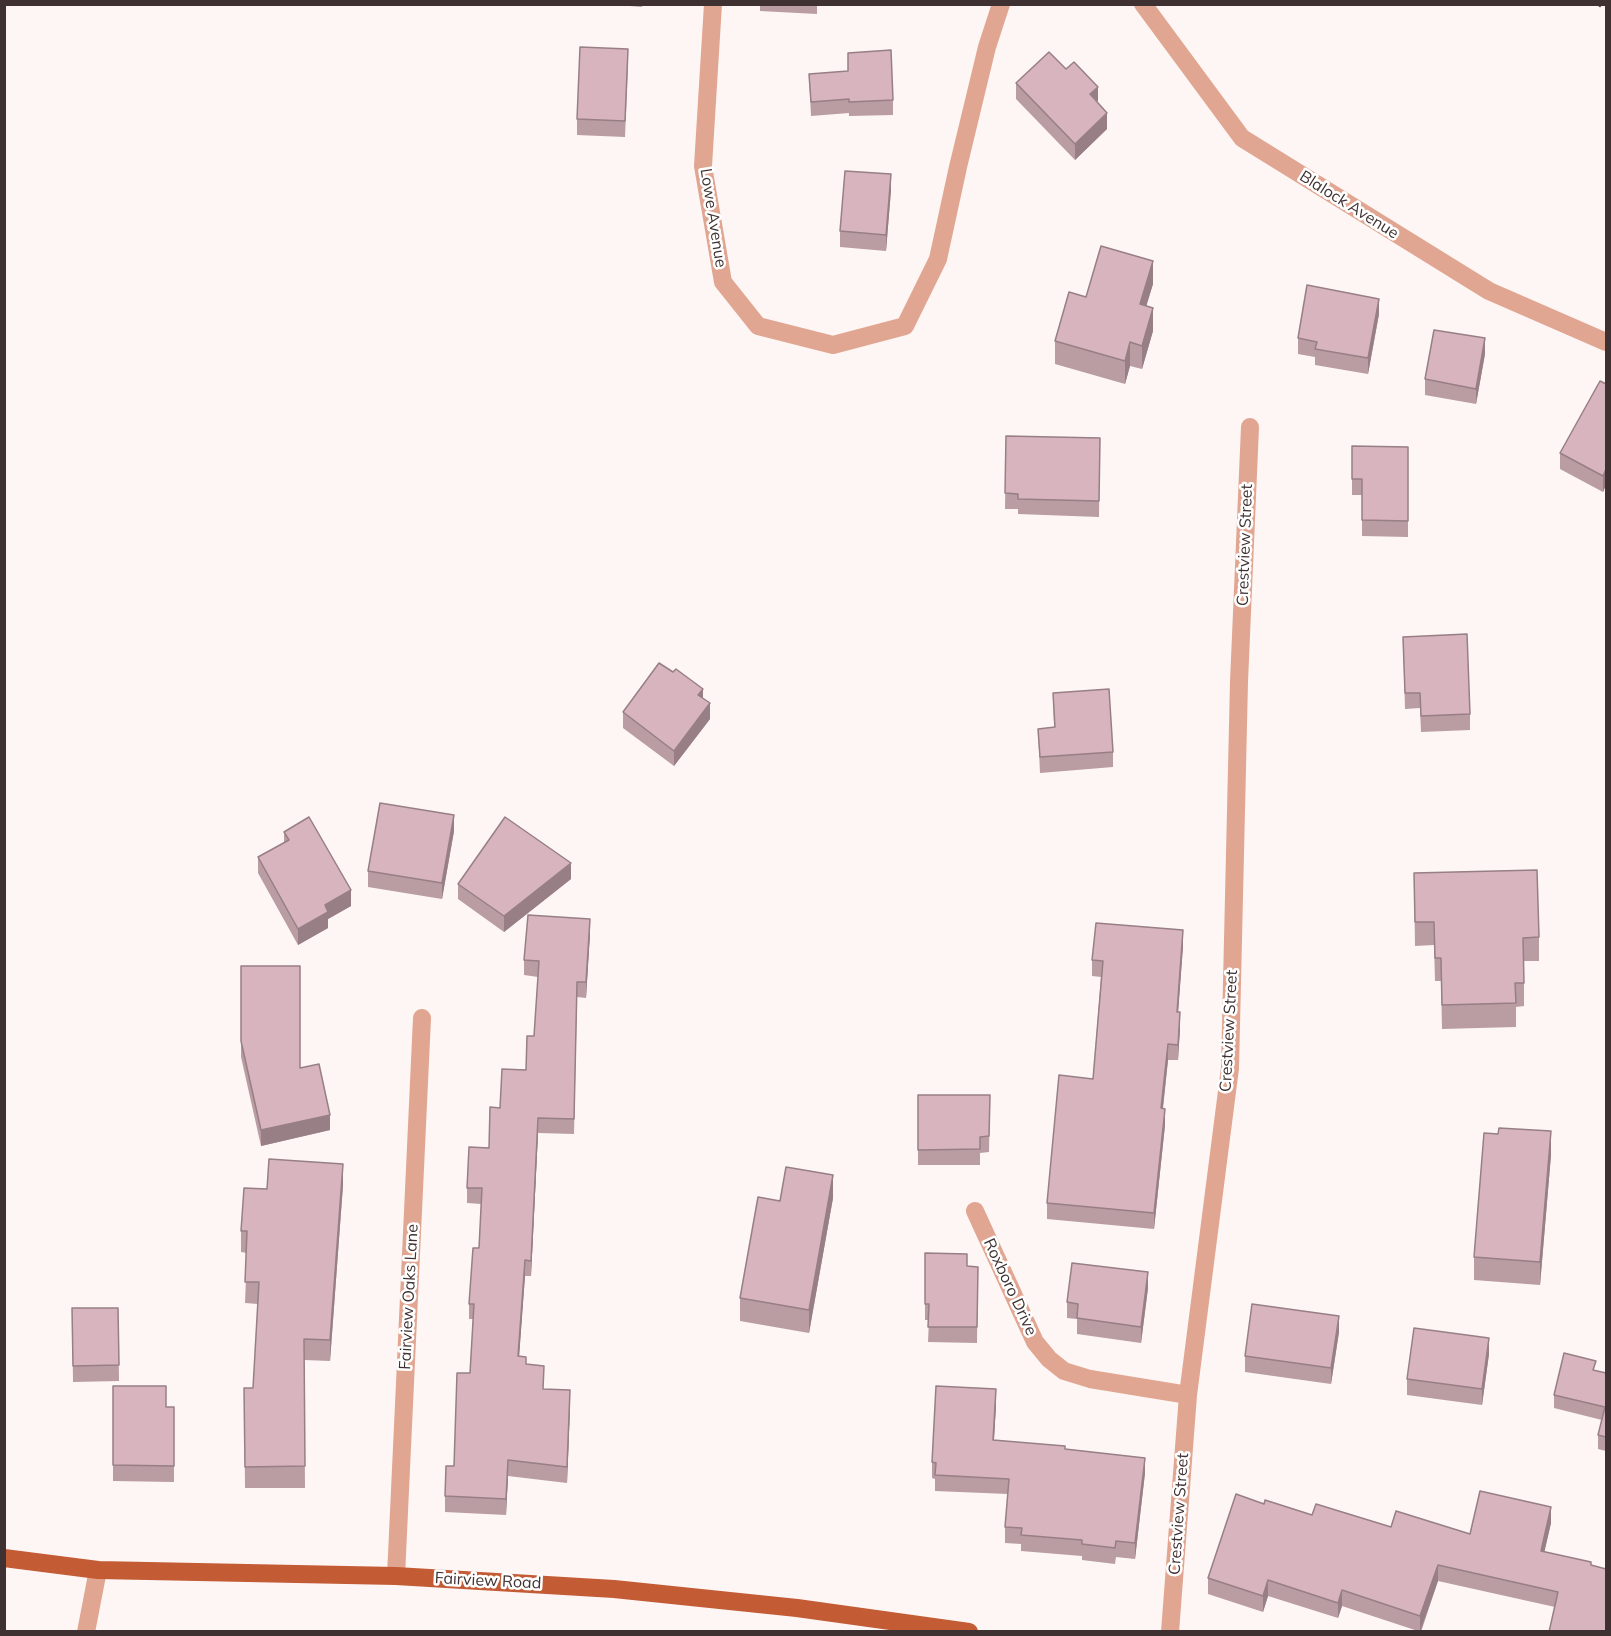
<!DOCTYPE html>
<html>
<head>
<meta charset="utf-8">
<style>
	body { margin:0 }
	#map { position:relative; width:1611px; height:1636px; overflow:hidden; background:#fdf6f5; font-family:Mulish,sans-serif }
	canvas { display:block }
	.frame { position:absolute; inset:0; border:6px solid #3f3131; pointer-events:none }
</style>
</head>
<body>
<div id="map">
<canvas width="1611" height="1636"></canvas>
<div class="frame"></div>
</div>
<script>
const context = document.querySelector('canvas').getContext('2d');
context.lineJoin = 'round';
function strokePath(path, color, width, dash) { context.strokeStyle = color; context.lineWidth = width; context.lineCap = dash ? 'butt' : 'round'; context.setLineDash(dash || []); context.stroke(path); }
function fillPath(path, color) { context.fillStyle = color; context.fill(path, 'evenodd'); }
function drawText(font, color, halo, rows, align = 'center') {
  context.font = font + ' Mulish,sans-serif'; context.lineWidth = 5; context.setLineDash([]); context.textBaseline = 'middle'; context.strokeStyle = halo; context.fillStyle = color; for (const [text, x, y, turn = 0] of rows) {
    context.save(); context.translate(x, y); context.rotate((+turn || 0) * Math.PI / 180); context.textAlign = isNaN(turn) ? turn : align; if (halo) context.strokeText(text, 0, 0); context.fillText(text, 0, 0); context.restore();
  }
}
strokePath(new Path2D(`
	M 713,4 L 703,166 L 723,282 L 758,326 L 833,345 L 905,326 L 938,259 L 958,167 L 987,47 L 1001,4
	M 1143,4 L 1242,138 L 1489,291 L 1606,342
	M 975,1211 L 1035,1342 L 1049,1359 L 1064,1371 L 1090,1379 L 1188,1395
	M 396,1576 L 422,1018
	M 86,1632 L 98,1570
	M 1170,1632 L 1188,1395 L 1230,1068 L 1239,682 L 1250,427`), '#e1a691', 18);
strokePath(new Path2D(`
	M 4,1558 L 98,1570 L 396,1576 L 614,1589 L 797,1608 L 969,1632`), '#c35b35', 18);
strokePath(new Path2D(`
	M 1599,4 L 1606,9`), '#534646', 4.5, [3, 6]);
fillPath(new Path2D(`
	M 604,4 L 642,4 L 642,7 Z
	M 760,4 L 817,4 L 817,14 L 760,11 Z
	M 848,53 L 893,100 L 893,115 L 849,116 L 849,113 L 811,116 L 809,74 L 848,71 Z
	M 628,65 L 625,137 L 577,135 L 577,119 Z
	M 1066,69 L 1097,103 L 1107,129 L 1075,160 L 1016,99 L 1016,83 Z
	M 891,190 L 886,251 L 840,247 L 840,231 Z
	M 1153,284 L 1146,306 L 1153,331 L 1142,369 L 1130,366 L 1125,384 L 1055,364 L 1055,341 L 1086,297 Z
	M 1379,314 L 1368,374 L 1315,365 L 1315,357 L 1298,354 L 1298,338 Z
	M 1485,354 L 1476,404 L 1425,395 L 1425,379 Z
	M 1606,384 L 1606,485 L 1603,492 L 1560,469 L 1560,453 Z
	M 1006,436 L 1100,438 L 1099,517 L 1018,514 L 1018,509 L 1005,509 Z
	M 1352,446 L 1408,447 L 1408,537 L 1362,536 L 1362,495 L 1352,495 Z
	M 1403,637 L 1470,714 L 1470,730 L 1421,732 L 1420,708 L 1405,709 Z
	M 1053,693 L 1113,752 L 1113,767 L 1040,773 L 1038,729 L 1054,727 Z
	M 703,698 L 710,719 L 674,766 L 623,728 L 623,712 Z
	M 454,831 L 442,899 L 368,887 L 368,871 Z
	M 284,832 L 351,906 L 328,919 L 328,928 L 298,945 L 258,873 L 258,857 L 284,843 Z
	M 1414,873 L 1539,937 L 1539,961 L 1524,961 L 1524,1006 L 1516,1007 L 1516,1027 L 1442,1029 L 1441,981 L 1435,981 L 1434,945 L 1415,946 Z
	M 571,879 L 504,932 L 458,899 L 458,884 Z
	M 590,934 L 586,998 L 577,997 L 574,1134 L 538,1133 L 531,1276 L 525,1276 L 519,1356 L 543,1389 L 570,1406 L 567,1483 L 508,1476 L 506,1515 L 445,1512 L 445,1496 L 454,1466 L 470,1373 L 473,1319 L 469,1319 L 469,1304 L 479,1248 L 481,1204 L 467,1203 L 467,1188 L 489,1148 L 500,1108 L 526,1070 L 534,1036 L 538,977 L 524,975 L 524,960 Z
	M 1183,946 L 1178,1012 L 1180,1028 L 1178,1060 L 1168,1060 L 1163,1109 L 1165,1125 L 1154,1229 L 1047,1219 L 1047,1203 L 1093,1079 L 1101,977 L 1092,976 L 1092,960 Z
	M 241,966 L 300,1068 L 330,1130 L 261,1146 L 241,1057 Z
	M 918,1095 L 990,1095 L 989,1152 L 980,1153 L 980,1165 L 918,1165 Z
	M 1551,1155 L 1540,1285 L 1474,1280 L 1474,1257 Z
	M 343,1185 L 330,1361 L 304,1360 L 305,1488 L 245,1488 L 244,1388 L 253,1388 L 258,1304 L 245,1303 L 247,1253 L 241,1252 L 241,1231 L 267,1189 Z
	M 833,1198 L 809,1333 L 740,1321 L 740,1298 L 780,1201 Z
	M 925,1253 L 967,1266 L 978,1267 L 977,1343 L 928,1342 L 929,1320 L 925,1320 Z
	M 1148,1288 L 1141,1343 L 1077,1334 L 1077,1319 L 1067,1318 L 1067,1302 Z
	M 72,1308 L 118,1308 L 119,1381 L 73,1382 Z
	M 1339,1332 L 1331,1384 L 1245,1372 L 1245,1356 Z
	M 1489,1354 L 1482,1405 L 1407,1395 L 1407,1379 Z
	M 1596,1371 L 1606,1373 L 1606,1451 L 1598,1449 L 1598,1435 L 1602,1420 L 1554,1408 L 1554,1395 Z
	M 113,1386 L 166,1407 L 174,1407 L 174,1482 L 113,1481 Z
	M 996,1405 L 994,1440 L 1065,1449 L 1145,1473 L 1135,1559 L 1116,1557 L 1115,1564 L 1082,1560 L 1082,1556 L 1021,1551 L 1021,1544 L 1005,1543 L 1005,1527 L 1008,1494 L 935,1491 L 935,1479 L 932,1478 L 932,1462 Z
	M 1264,1504 L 1312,1515 L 1391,1527 L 1470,1534 L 1551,1523 L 1544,1552 L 1591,1565 L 1555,1607 L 1438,1581 L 1421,1632 L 1342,1606 L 1338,1618 L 1268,1596 L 1263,1612 L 1208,1594 L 1208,1578 Z`), '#ba9ca3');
fillPath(new Path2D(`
	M 1098,87 L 1098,102 L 1090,94 Z
	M 1107,113 L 1107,129 L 1075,160 L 1075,144 Z
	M 891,174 L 891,190 L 886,251 L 886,235 Z
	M 1153,261 L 1153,284 L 1140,327 L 1140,304 Z
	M 1379,299 L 1379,314 L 1368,374 L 1368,358 Z
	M 1153,308 L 1153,331 L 1142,369 L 1142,346 Z
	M 1485,338 L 1485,354 L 1476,404 L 1476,389 Z
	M 1130,342 L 1130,366 L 1125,384 L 1125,361 Z
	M 1606,469 L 1606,485 L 1603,492 L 1603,476 Z
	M 703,689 L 703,705 L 698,695 Z
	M 710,703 L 710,719 L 674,766 L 674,751 Z
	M 454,815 L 454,831 L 442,899 L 442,883 Z
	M 571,863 L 571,879 L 504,932 L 504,916 Z
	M 351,890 L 351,906 L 328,919 L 328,928 L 298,945 L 298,929 L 325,905 Z
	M 590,919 L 590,934 L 586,998 L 586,982 Z
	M 1183,930 L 1183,946 L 1177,1028 L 1177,1012 Z
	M 1180,1012 L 1180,1028 L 1178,1060 L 1178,1045 Z
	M 1168,1044 L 1168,1060 L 1161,1124 L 1161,1108 Z
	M 1165,1109 L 1165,1125 L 1154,1229 L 1154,1213 Z
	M 330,1115 L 330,1130 L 261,1146 L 261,1130 Z
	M 538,1118 L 538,1133 L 531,1276 L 531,1261 Z
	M 1551,1131 L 1551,1155 L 1540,1285 L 1540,1262 Z
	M 343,1164 L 343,1185 L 330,1361 L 330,1340 Z
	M 833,1175 L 833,1198 L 809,1333 L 809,1310 Z
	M 525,1260 L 525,1276 L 518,1372 L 518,1356 Z
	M 1148,1272 L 1148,1288 L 1141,1343 L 1141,1327 Z
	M 1339,1316 L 1339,1332 L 1331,1384 L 1331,1368 Z
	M 1489,1338 L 1489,1354 L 1482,1405 L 1482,1389 Z
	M 996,1389 L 996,1405 L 993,1456 L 993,1440 Z
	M 570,1390 L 570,1406 L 567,1483 L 567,1467 Z
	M 1145,1458 L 1145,1473 L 1135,1559 L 1135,1543 Z
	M 508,1460 L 508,1476 L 506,1515 L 506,1499 Z
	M 1551,1507 L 1551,1523 L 1541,1567 L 1541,1551 Z
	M 1438,1565 L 1438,1581 L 1420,1632 L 1420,1616 Z
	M 1268,1580 L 1268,1596 L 1263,1612 L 1263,1596 Z
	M 1342,1590 L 1342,1606 L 1338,1618 L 1338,1603 Z`), '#977f85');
const building = new Path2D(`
	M 580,47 L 628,49 L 625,121 L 577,119 Z
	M 891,50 L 893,100 L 849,102 L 849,99 L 811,102 L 809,74 L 848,71 L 848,53 Z
	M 1049,52 L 1066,69 L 1074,62 L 1098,87 L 1090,94 L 1107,113 L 1075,144 L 1016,83 Z
	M 845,171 L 891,174 L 886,235 L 840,231 Z
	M 1101,246 L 1153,261 L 1140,304 L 1153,308 L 1142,346 L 1130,342 L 1125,361 L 1055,341 L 1069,292 L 1086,297 Z
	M 1307,285 L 1379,299 L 1368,358 L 1315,349 L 1317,342 L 1298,338 Z
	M 1434,330 L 1485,338 L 1476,389 L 1425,379 Z
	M 1600,381 L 1606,384 L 1606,469 L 1603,476 L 1560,453 Z
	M 1006,436 L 1100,438 L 1099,501 L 1018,499 L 1018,494 L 1005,493 Z
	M 1352,446 L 1408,447 L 1408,521 L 1362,520 L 1362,479 L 1352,479 Z
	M 1467,634 L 1470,714 L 1421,716 L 1420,693 L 1405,693 L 1403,637 Z
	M 659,663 L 673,672 L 676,669 L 703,689 L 698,695 L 710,703 L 674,751 L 623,712 Z
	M 1109,689 L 1113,752 L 1040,757 L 1038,729 L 1055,727 L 1053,693 Z
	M 380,803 L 454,815 L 442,883 L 368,871 Z
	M 309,817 L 351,890 L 325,905 L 328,912 L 298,929 L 258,857 L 289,840 L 284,832 Z
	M 505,817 L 571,863 L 504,916 L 458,884 Z
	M 1537,870 L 1539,937 L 1523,938 L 1524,983 L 1515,983 L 1516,1003 L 1442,1005 L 1441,958 L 1435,958 L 1434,922 L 1415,922 L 1414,873 Z
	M 528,915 L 590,919 L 586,982 L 577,982 L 574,1119 L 538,1118 L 531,1261 L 525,1260 L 518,1356 L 526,1357 L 526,1364 L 544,1366 L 543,1389 L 570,1390 L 567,1467 L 508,1460 L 506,1499 L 445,1496 L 446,1466 L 454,1466 L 457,1373 L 470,1373 L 474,1304 L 469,1304 L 473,1248 L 479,1248 L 482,1188 L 467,1188 L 469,1147 L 489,1148 L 490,1107 L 500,1108 L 502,1069 L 526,1070 L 527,1036 L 534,1036 L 539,961 L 524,960 Z
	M 1096,923 L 1183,930 L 1177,1012 L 1180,1012 L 1178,1045 L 1168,1044 L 1161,1108 L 1165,1109 L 1154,1213 L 1047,1203 L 1059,1075 L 1093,1079 L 1103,961 L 1092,960 Z
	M 241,966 L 300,966 L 300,1068 L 319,1064 L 330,1115 L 261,1130 L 241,1041 Z
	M 918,1095 L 990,1095 L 989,1136 L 980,1137 L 980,1149 L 918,1150 Z
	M 1499,1128 L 1551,1131 L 1540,1262 L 1474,1257 L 1484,1133 L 1498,1134 Z
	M 269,1159 L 343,1164 L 330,1340 L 304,1339 L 305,1466 L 245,1467 L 244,1388 L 253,1388 L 259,1282 L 245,1282 L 247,1231 L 241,1231 L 244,1188 L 267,1189 Z
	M 786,1167 L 833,1175 L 809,1310 L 740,1298 L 758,1197 L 780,1201 Z
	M 925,1253 L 967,1254 L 967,1266 L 978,1267 L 977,1327 L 928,1327 L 929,1304 L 925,1304 Z
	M 1072,1263 L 1148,1272 L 1141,1327 L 1077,1318 L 1078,1304 L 1067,1302 Z
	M 1252,1304 L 1339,1316 L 1331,1368 L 1245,1356 Z
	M 72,1308 L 118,1308 L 119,1365 L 73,1366 Z
	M 1414,1328 L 1489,1338 L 1482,1389 L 1407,1379 Z
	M 1564,1353 L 1596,1361 L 1593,1370 L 1606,1373 L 1606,1437 L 1598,1435 L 1605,1407 L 1554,1395 Z
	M 113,1386 L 166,1386 L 166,1407 L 174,1407 L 174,1466 L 113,1465 Z
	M 936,1386 L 996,1389 L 993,1440 L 1065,1446 L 1065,1449 L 1145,1458 L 1135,1543 L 1116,1541 L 1115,1548 L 1082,1544 L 1082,1540 L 1021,1535 L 1022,1528 L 1005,1527 L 1009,1479 L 935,1475 L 936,1463 L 932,1462 Z
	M 1480,1491 L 1551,1507 L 1541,1551 L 1591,1562 L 1591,1565 L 1606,1569 L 1606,1632 L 1549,1632 L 1558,1592 L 1438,1565 L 1420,1616 L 1342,1590 L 1338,1603 L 1268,1580 L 1263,1596 L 1208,1578 L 1236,1494 L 1264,1504 L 1265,1500 L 1312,1515 L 1316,1504 L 1391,1527 L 1396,1511 L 1470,1534 Z`);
fillPath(building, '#d8b5be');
strokePath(building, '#977f85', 1.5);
drawText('16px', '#3f3131', '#fff', [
	["Blalock Avenue",1349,205,32],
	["Lowe Avenue",713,218,81],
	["Crestview Street",1245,545,-88],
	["Crestview Street",1229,1031,-87],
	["Roxboro Drive",1010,1287,65],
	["Fairview Oaks Lane",409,1297,-87],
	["Crestview Street",1179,1514,-86],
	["Fairview Road",488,1581,3]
]);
</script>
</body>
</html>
